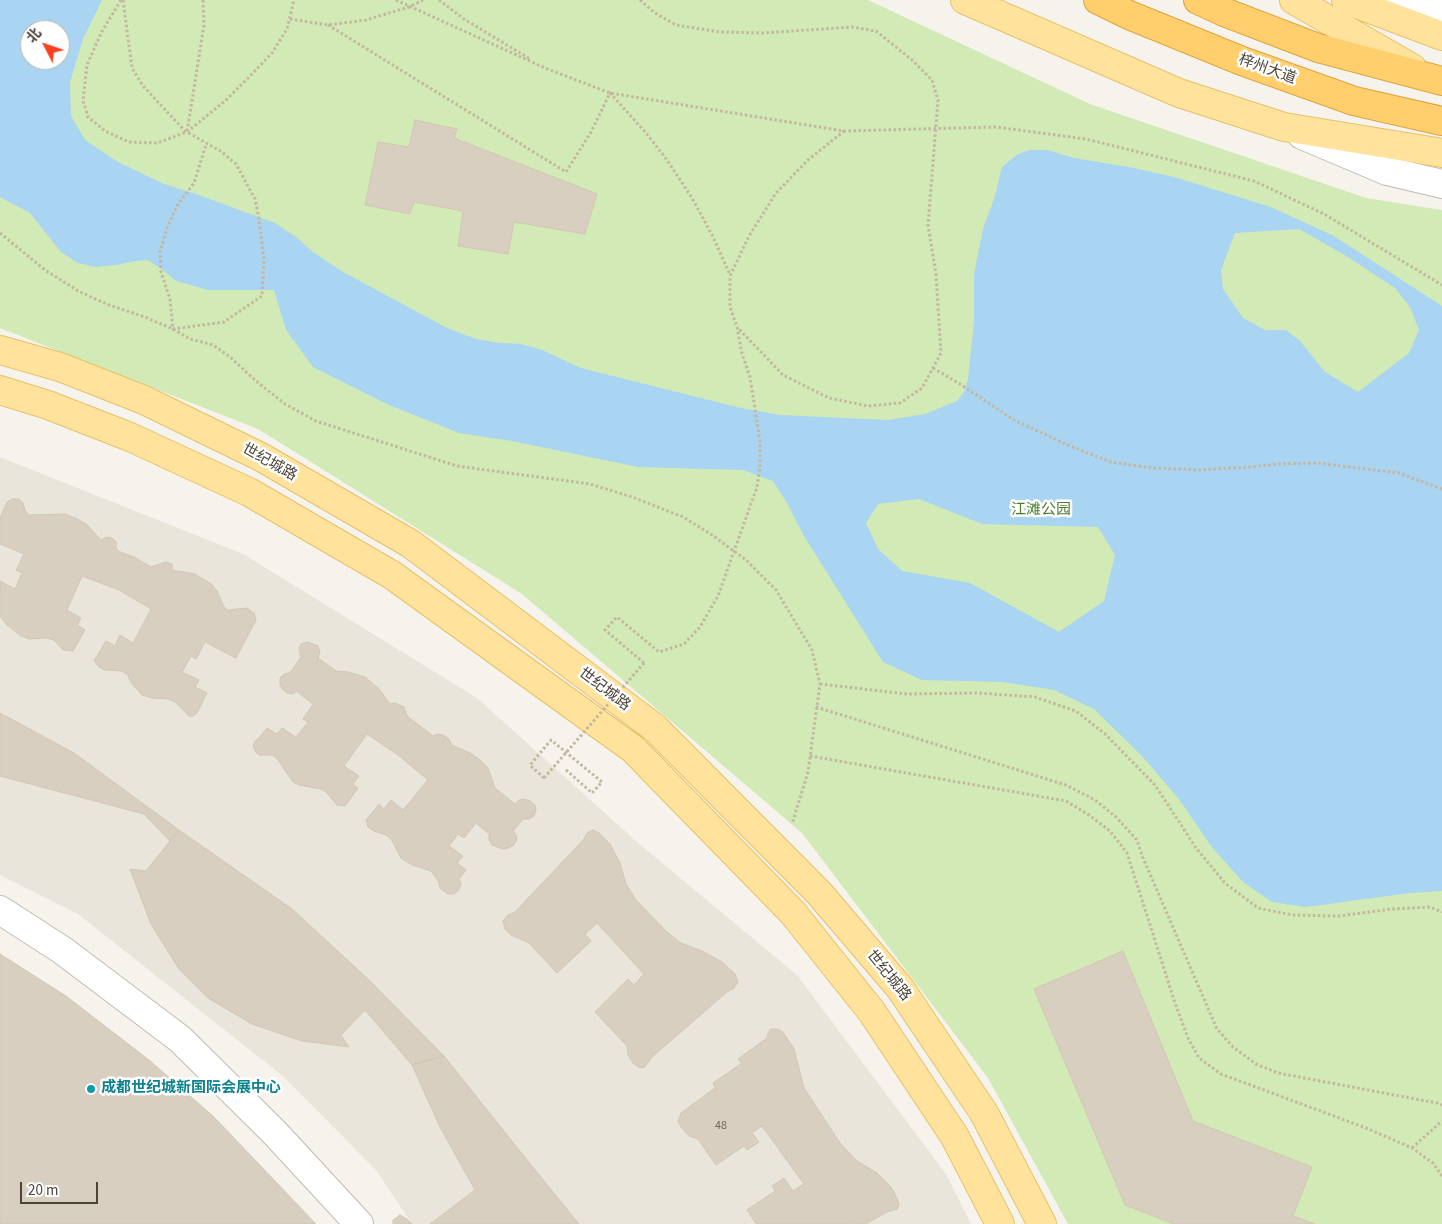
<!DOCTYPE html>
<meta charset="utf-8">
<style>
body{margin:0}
#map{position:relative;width:1442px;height:1224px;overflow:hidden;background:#f6f3ec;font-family:"Source Sans 3","Noto Sans SC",sans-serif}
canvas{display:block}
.north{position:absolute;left:20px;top:20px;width:50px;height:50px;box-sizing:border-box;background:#fff;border:1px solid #b7b4b0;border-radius:50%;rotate:311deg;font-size:14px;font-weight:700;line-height:20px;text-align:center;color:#4b4439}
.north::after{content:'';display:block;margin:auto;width:18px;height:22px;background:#fc3f1d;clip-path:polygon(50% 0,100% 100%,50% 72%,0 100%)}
.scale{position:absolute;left:20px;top:1182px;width:78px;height:22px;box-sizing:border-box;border:2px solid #4b4439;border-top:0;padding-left:6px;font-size:15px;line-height:18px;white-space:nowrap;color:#4b4439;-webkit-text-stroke:4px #fff;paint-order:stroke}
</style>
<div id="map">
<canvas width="1442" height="1224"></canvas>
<div class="north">北</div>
<div class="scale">20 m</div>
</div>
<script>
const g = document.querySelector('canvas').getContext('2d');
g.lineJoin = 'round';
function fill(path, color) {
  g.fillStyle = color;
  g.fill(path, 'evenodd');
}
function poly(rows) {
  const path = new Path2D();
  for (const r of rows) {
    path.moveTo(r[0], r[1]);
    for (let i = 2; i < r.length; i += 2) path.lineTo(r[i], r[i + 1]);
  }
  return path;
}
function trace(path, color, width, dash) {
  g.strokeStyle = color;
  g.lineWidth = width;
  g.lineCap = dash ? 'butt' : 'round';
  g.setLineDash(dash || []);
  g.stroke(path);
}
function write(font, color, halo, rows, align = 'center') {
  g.font = font + ' "Source Sans 3","Noto Sans SC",sans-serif';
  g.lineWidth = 5;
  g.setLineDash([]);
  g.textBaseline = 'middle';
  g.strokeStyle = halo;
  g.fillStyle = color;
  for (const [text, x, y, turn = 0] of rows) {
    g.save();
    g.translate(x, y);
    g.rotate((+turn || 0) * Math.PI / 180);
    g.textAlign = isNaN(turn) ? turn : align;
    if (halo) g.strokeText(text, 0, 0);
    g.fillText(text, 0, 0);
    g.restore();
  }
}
const residential = poly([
 [0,457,243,554,477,698,636,841,797,975,946,1174,971,1224,412,1224,376,1170,284,1077,78,914,0,875]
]);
const green = poly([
 [0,0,868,0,1090,104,1366,198,1442,210,1442,1224,1068,1224,988,1078,802,833,522,594,258,429,0,328],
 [30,30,60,30,60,60,30,60]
]);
const water = poly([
 [0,0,102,0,83,39,70,82,71,116,85,140,118,162,164,184,196,194,275,223,296,237,313,252,343,272,447,328,476,339,499,343,521,344,542,350,581,368,737,407,779,415,888,420,925,414,957,401,964,392,968,379,974,322,974,274,983,229,995,196,1002,167,1018,154,1030,150,1047,150,1074,158,1129,167,1174,177,1271,207,1332,235,1442,306,1442,891,1410,893,1306,907,1272,902,1243,882,1211,846,1179,799,1142,756,1094,709,1054,690,1003,682,922,680,883,662,804,536,787,503,773,481,743,470,638,467,512,441,459,433,389,405,313,367,286,330,274,290,208,290,176,281,163,270,148,260,135,261,116,265,95,267,78,263,61,252,30,213,0,197],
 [30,30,60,30,60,60,30,60],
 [1299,229,1348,257,1395,288,1410,307,1419,330,1409,353,1358,392,1325,372,1300,341,1286,330,1265,330,1243,318,1223,289,1221,270,1235,233],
 [919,499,982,524,1098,527,1115,555,1104,601,1059,632,970,583,902,571,878,549,866,523,878,504]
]);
const building = poly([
 [415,120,457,129,454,138,597,194,585,234,514,222,508,254,458,246,463,211,414,202,410,214,365,205,378,142,409,147,415,120],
 [12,499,19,499,23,503,25,510,29,515,65,514,77,519,86,524,101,540,106,537,112,538,116,542,116,547,118,551,134,557,151,567,166,562,172,564,172,570,195,574,211,584,217,591,224,607,228,610,247,608,254,613,256,620,236,658,205,642,196,659,191,656,182,672,199,680,195,687,207,693,197,713,193,716,189,716,175,702,168,699,152,698,142,695,132,684,127,674,121,671,105,670,99,667,94,661,106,641,115,646,120,635,133,643,151,609,119,590,82,576,67,610,81,618,77,625,85,630,73,651,63,650,54,640,47,638,29,639,21,636,7,625,0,616,0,581,15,589,22,573,16,570,24,554,0,544,0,518,7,502,12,499],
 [307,642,318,646,320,652,318,658,336,671,348,672,365,677,379,689,390,704,395,703,404,707,407,716,433,736,437,734,443,735,449,739,452,745,470,753,480,760,488,768,495,788,515,804,519,800,524,799,530,801,535,805,536,810,534,816,529,819,523,819,513,831,517,836,516,841,514,845,508,848,503,849,492,845,489,840,489,834,476,823,464,838,458,834,449,846,463,856,457,863,466,870,459,879,461,885,458,891,453,894,448,894,440,888,439,882,431,871,412,865,401,858,391,839,386,835,374,831,368,827,366,820,379,804,384,809,391,800,403,810,428,780,398,755,367,734,344,766,359,776,353,784,358,788,345,806,337,805,326,792,321,789,299,785,293,782,278,760,273,755,259,755,255,751,253,746,255,741,259,738,267,728,277,734,282,728,296,737,308,722,303,719,313,704,296,691,293,694,287,693,282,689,280,684,280,678,284,674,290,673,301,657,299,648,301,644,307,642],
 [0,713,74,753,179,830,170,841,144,814,0,776,0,713],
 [179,830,292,909,369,980,444,1056,412,1065,365,1010,341,1035,349,1047,302,1041,252,1024,208,998,179,969,151,924,130,869,146,871,179,830],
 [593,830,599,833,610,844,620,863,626,884,636,900,666,931,681,943,702,951,722,962,735,974,738,982,734,988,727,992,652,1057,644,1068,638,1067,633,1063,628,1055,627,1046,595,1012,628,979,634,985,644,974,597,923,585,934,591,941,557,973,529,943,511,935,505,929,503,921,508,915,515,912,584,839,587,833,593,830],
 [1123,951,1193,1121,1312,1167,1293,1216,1315,1224,1174,1224,1125,1205,1034,989,1123,951],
 [0,954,66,996,149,1060,214,1117,316,1224,0,1224,0,954],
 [771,1029,777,1029,783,1032,794,1049,804,1088,840,1143,857,1161,877,1173,892,1188,898,1201,899,1206,897,1209,887,1212,866,1224,855,1223,853,1224,756,1224,747,1210,775,1191,772,1186,784,1178,793,1191,804,1184,762,1126,752,1133,759,1142,747,1150,744,1146,716,1165,698,1139,689,1136,681,1127,678,1121,681,1113,715,1088,713,1083,742,1063,738,1059,767,1038,768,1033,771,1029],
 [444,1056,527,1160,579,1224,430,1224,475,1190,440,1127,412,1065,444,1056],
 [400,1215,407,1219,412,1224,393,1224,393,1220,400,1215]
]);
const path = poly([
 [121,0,101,33,87,65,83,101,88,117,105,131,129,142,157,143,187,132,226,100,249,77,272,53,287,29,294,0],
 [123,0,132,68,143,86,186,132],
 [203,0,204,25,187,132,222,152,236,164,255,199,258,213,264,259,262,296,224,322,173,329,170,299,161,272,160,252,167,228,177,206,194,183,206,145],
 [396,0,545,68,610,93,844,131,996,127,1086,139,1254,181,1324,214,1442,285],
 [439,0,464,19,530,59],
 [640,0,655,13,676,25,720,32,763,33,852,27,876,31,912,60,932,80,938,100,928,225,936,274,941,353,922,388,900,403,868,406,829,398,783,375,737,327],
 [290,19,328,25,366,20,409,7,423,0],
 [328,25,566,172,591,132,610,93,646,133,667,160,692,198,712,235,730,275],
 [0,233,45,270,80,292,109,305,142,316,173,329,190,339,213,345,230,357,256,381,285,404,316,421,457,466,590,484,632,497,683,517,712,535,746,560,776,590,812,650,820,684,808,772,792,824],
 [933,368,960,384,1014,420,1070,446,1111,462,1152,468,1199,470,1250,467,1277,464,1317,463,1399,473,1442,489],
 [644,663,605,630,617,617,659,652,684,644,700,627,718,596,757,487,760,467,760,441,750,377,742,354,737,327,730,307,730,276,749,236,776,193,808,160,844,131],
 [820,684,907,694,978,693,1035,697,1076,711,1105,734,1155,785,1196,848,1225,883,1258,908,1292,915,1339,916,1392,909,1430,907,1442,912],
 [816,707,1066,785,1095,800,1116,817,1137,840,1143,858,1217,1029,1233,1047,1256,1064,1278,1073,1437,1103,1442,1105],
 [810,756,1066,801,1089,815,1110,831,1127,853,1175,1003,1188,1038,1199,1058,1221,1074,1366,1128,1412,1148,1433,1163,1442,1176],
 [544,778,530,765,551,740,602,782,592,793,565,769],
 [1412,1148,1442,1121]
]);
const minor = poly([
 [1373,0,1442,8],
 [1302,135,1387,171,1442,184],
 [0,910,62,950,180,1039,274,1132,359,1224]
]);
const major = poly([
 [965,0,1179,93,1284,127,1442,153],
 [1294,0,1412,68],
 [1346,0,1442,36],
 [0,350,60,367,144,400,261,457,411,544,655,728,819,893,900,988,984,1113,1042,1224],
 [0,390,48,405,130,437,249,492,392,575,633,749,793,913,872,1012,955,1137,1000,1224]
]);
const highway = poly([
 [1098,0,1129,15,1242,61,1354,101,1442,121],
 [1198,0,1224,12,1318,48,1442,81]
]);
const pathBridge = poly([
 [544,778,644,663]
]);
const markers = [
 [91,1089,5,"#0f9aa8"]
];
const numberNames = [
 ["48",721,1126]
];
const streetNames = [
 ["梓州大道",1267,70,20],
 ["世纪城路",269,463,29],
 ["世纪城路",604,690,37],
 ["世纪城路",888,976,51]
];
const parkNames = [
 ["江滩公园",1041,511]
];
const cultureNames = [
 ["成都世纪城新国际会展中心",101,1089]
];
fill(residential, '#eae5da');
fill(green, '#d2eab5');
fill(water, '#a9d4f2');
fill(building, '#d8cfc1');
trace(building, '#d3c7b4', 1);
trace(minor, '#c2bbae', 30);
trace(major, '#e6c16a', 30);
trace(highway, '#e0a43c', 30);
trace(path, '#c4b79f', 3, [2.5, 2.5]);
trace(minor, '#fff', 28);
trace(major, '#ffe39c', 28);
trace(highway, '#ffcf6e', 28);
trace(pathBridge, '#c4b79f', 3, [2.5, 2.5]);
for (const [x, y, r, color] of markers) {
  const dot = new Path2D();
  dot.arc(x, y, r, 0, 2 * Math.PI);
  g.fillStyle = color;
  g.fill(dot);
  trace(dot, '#fff', 2);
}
write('12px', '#6e675b', null, numberNames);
write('15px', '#4b4439', '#fff', streetNames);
write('15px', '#4a7f2a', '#fff', parkNames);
write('bold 15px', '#0d838f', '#fff', cultureNames, 'left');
</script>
